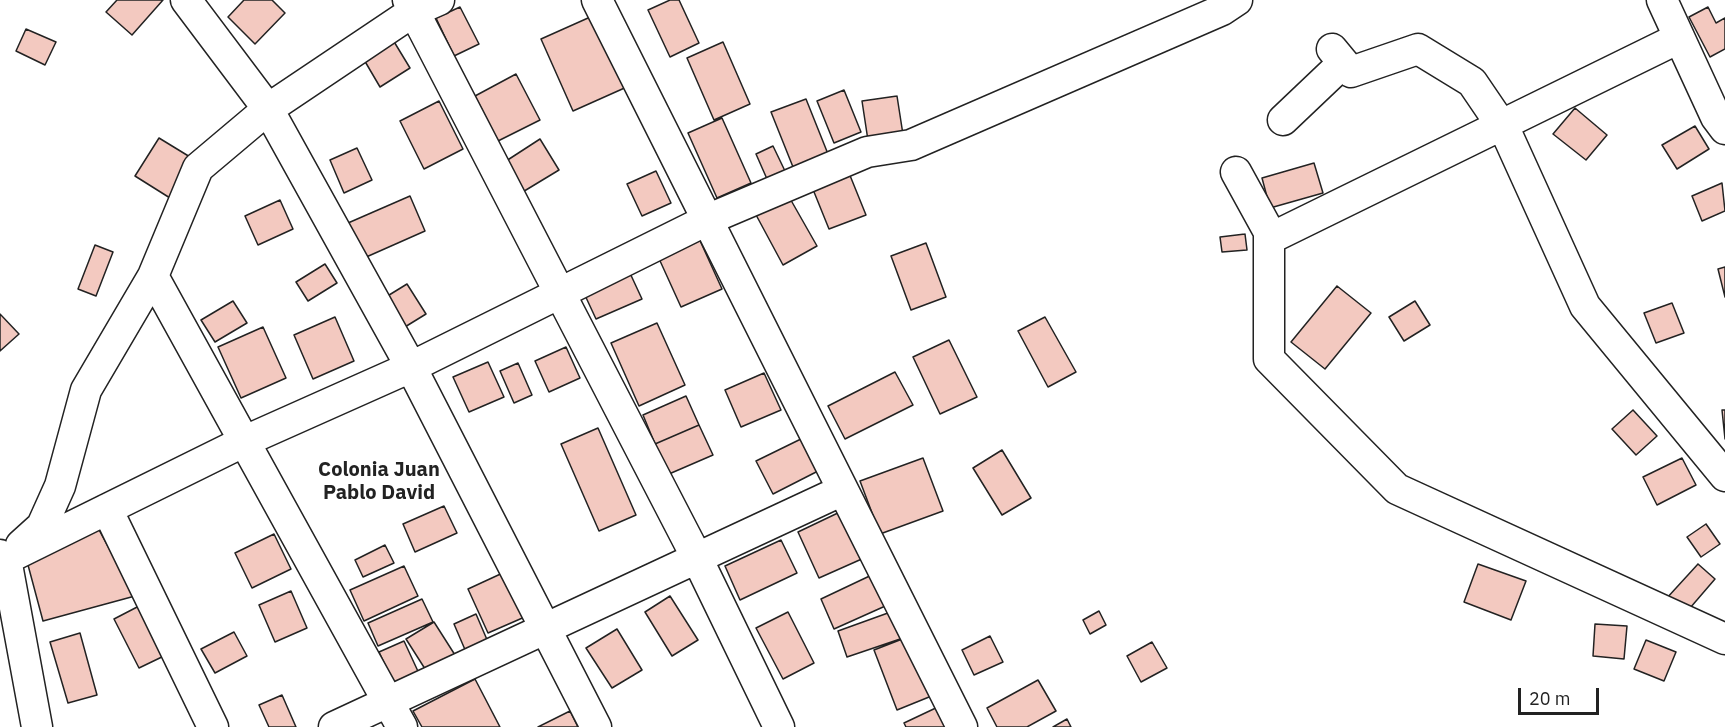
<!DOCTYPE html>
<style>
body{margin:0}
#map{position:relative;width:1725px;height:727px;overflow:hidden;background:#fff;font-family:"IBM Plex Sans",sans-serif}
canvas{display:block}
.scale{position:absolute;left:1518px;top:688px;width:81px;height:27px;box-sizing:border-box;border:3px solid #222;border-top:0;padding-left:8px;font-size:18px;line-height:21px;white-space:nowrap;color:#222;-webkit-text-stroke:4px #fff;paint-order:stroke}
</style>
<div id="map">
<canvas width="1725" height="727"></canvas>
<div class="scale">20 m</div>
</div>
<script>
const g = document.querySelector('canvas').getContext('2d');
g.lineJoin = 'round';
function fill(path, color) {
  g.fillStyle = color;
  g.fill(path, 'evenodd');
}
function poly(rows) {
  const path = new Path2D();
  for (const r of rows) {
    path.moveTo(r[0], r[1]);
    for (let i = 2; i < r.length; i += 2) path.lineTo(r[i], r[i + 1]);
  }
  return path;
}
function trace(path, color, width, dash) {
  g.strokeStyle = color;
  g.lineWidth = width;
  g.lineCap = dash ? 'butt' : 'round';
  g.setLineDash(dash || []);
  g.stroke(path);
}
function write(font, color, halo, rows, align = 'center') {
  g.font = font + ' "IBM Plex Sans",sans-serif';
  g.lineWidth = 4.5;
  g.setLineDash([]);
  g.textBaseline = 'middle';
  g.strokeStyle = halo;
  g.fillStyle = color;
  for (const [text, x, y, turn = 0] of rows) {
    g.save();
    g.translate(x, y);
    g.rotate((+turn || 0) * Math.PI / 180);
    g.textAlign = isNaN(turn) ? turn : align;
    if (halo) g.strokeText(text, 0, 0);
    g.fillText(text, 0, 0);
    g.restore();
  }
}
const building = poly([
 [117,0,163,0,132,35,106,12,117,0],
 [244,0,272,0,285,13,255,44,228,17,244,0],
 [670,0,679,0,699,43,670,57,648,10,670,0],
 [460,7,479,44,454,56,436,18,460,7],
 [1708,7,1716,23,1725,18,1725,49,1710,57,1689,17,1708,7],
 [597,14,629,86,573,111,541,39,597,14],
 [26,29,56,42,45,65,16,51,26,29],
 [393,40,410,68,380,87,363,58,393,40],
 [723,42,750,104,714,120,687,58,723,42],
 [516,74,540,120,498,141,475,96,516,74],
 [844,90,861,132,834,143,817,101,844,90],
 [897,96,904,141,869,147,862,101,897,96],
 [806,99,828,154,793,167,771,112,806,99],
 [439,101,463,149,424,169,400,121,439,101],
 [1575,108,1607,135,1586,160,1553,134,1575,108],
 [722,118,751,183,717,198,688,133,722,118],
 [1695,126,1709,149,1677,169,1662,145,1695,126],
 [159,138,195,160,170,198,135,176,159,138],
 [540,139,559,170,521,193,503,163,540,139],
 [773,146,785,171,767,179,756,154,773,146],
 [357,148,372,180,344,193,330,160,357,148],
 [1314,163,1323,193,1270,208,1262,178,1314,163],
 [656,171,671,203,642,216,627,184,656,171],
 [849,173,866,215,829,229,812,187,849,173],
 [1722,183,1725,211,1702,221,1692,196,1722,183],
 [788,195,817,246,783,265,755,213,788,195],
 [410,196,425,231,364,258,348,223,410,196],
 [280,200,293,229,258,245,245,216,280,200],
 [697,234,722,289,681,307,656,252,697,234],
 [1245,234,1247,250,1222,252,1220,237,1245,234],
 [926,243,946,297,911,310,891,256,926,243],
 [95,245,113,252,96,296,78,289,95,245],
 [325,264,337,283,308,301,296,282,325,264],
 [1725,267,1725,297,1718,269,1725,267],
 [629,271,642,299,596,319,583,291,629,271],
 [407,284,426,314,400,330,381,300,407,284],
 [1337,286,1371,313,1325,369,1291,342,1337,286],
 [233,301,247,323,215,342,201,320,233,301],
 [1415,301,1430,325,1404,341,1389,317,1415,301],
 [1672,303,1684,333,1656,343,1644,313,1672,303],
 [0,314,19,334,0,351,0,314],
 [335,317,354,361,313,379,294,335,335,317],
 [1045,317,1076,372,1048,387,1018,331,1045,317],
 [657,323,685,385,639,406,611,343,657,323],
 [263,327,286,378,241,398,218,347,263,327],
 [949,340,977,397,940,414,913,357,949,340],
 [566,347,580,378,549,392,535,361,566,347],
 [488,362,504,397,469,412,453,377,488,362],
 [518,363,532,395,514,403,500,371,518,363],
 [895,372,913,405,845,439,828,406,895,372],
 [764,373,781,410,741,427,725,390,764,373],
 [686,396,699,425,655,444,643,415,686,396],
 [1633,410,1657,436,1636,455,1612,429,1633,410],
 [1722,410,1725,410,1725,439,1722,410],
 [699,425,713,455,669,474,655,444,699,425],
 [598,428,636,515,599,531,561,444,598,428],
 [805,437,822,469,773,494,756,461,805,437],
 [1002,450,1031,498,1002,515,973,468,1002,450],
 [923,458,943,511,880,534,860,481,923,458],
 [1682,458,1696,485,1657,505,1643,477,1682,458],
 [444,506,457,533,415,552,403,524,444,506],
 [842,511,864,558,819,578,798,532,842,511],
 [1706,524,1720,544,1701,557,1687,537,1706,524],
 [98,528,135,596,43,621,28,565,98,528],
 [274,534,291,569,252,588,235,553,274,534],
 [781,540,797,573,740,600,725,566,781,540],
 [385,545,394,563,363,577,355,560,385,545],
 [1478,564,1526,581,1511,620,1464,602,1478,564],
 [1698,564,1715,579,1684,615,1666,599,1698,564],
 [404,566,418,596,364,621,350,590,404,566],
 [507,571,527,616,488,633,468,589,507,571],
 [878,572,892,603,834,629,821,599,878,572],
 [291,591,307,628,275,642,259,605,291,591],
 [670,596,698,640,672,656,645,612,670,596],
 [422,599,433,622,378,646,368,623,422,599],
 [141,605,166,655,139,668,114,619,141,605],
 [899,609,909,636,847,657,838,631,899,609],
 [1099,611,1106,625,1090,634,1083,620,1099,611],
 [788,612,814,663,783,679,756,628,788,612],
 [476,614,488,642,466,652,454,624,476,614],
 [434,622,455,655,427,672,406,639,434,622],
 [1595,624,1627,626,1624,659,1593,656,1595,624],
 [617,629,642,670,612,688,586,648,617,629],
 [234,632,247,656,215,673,201,649,234,632],
 [80,633,97,695,68,703,50,642,80,633],
 [910,636,934,695,897,710,874,650,910,636],
 [990,636,1003,662,974,675,962,650,990,636],
 [1646,640,1676,652,1664,681,1634,669,1646,640],
 [404,641,422,680,397,691,379,652,404,641],
 [1152,642,1167,668,1141,682,1127,656,1152,642],
 [475,679,500,727,422,727,413,711,475,679],
 [1038,680,1056,711,1027,727,997,727,987,708,1038,680],
 [282,695,296,727,269,727,259,705,282,695],
 [940,706,950,727,906,727,904,723,940,706],
 [570,711,578,727,538,727,570,711],
 [1067,719,1071,727,1053,727,1067,719]
]);
const minor = poly([
 [186,0,268,109,411,367,596,727],
 [408,0,697,558,779,727],
 [597,0,962,727],
 [1662,0,1716,117,1725,129],
 [1332,49,1351,72,1418,49,1472,82,1506,132,1585,306,1725,476],
 [1283,120,1343,63],
 [1236,172,1269,232,1269,359,1397,489,1725,639],
 [1269,239,1679,38],
 [153,276,402,727],
 [107,509,213,727],
 [21,545,42,526,60,486,86,390,153,276,198,168,268,109,414,11,439,0],
 [0,555,6,559,37,727],
 [6,559,245,441,411,367,709,219,867,152,911,145,1222,10,1237,0],
 [334,727,843,490]
]);
const neighbourhoodNames = [
 ["Colonia Juan",379,470],
 ["Pablo David",379,493]
];
fill(building, '#f3c9c0');
trace(building, '#222', 1.5);
trace(minor, '#222', 33);
trace(minor, '#fff', 30);
write('bold 20px', '#222', '#fff', neighbourhoodNames);
</script>
